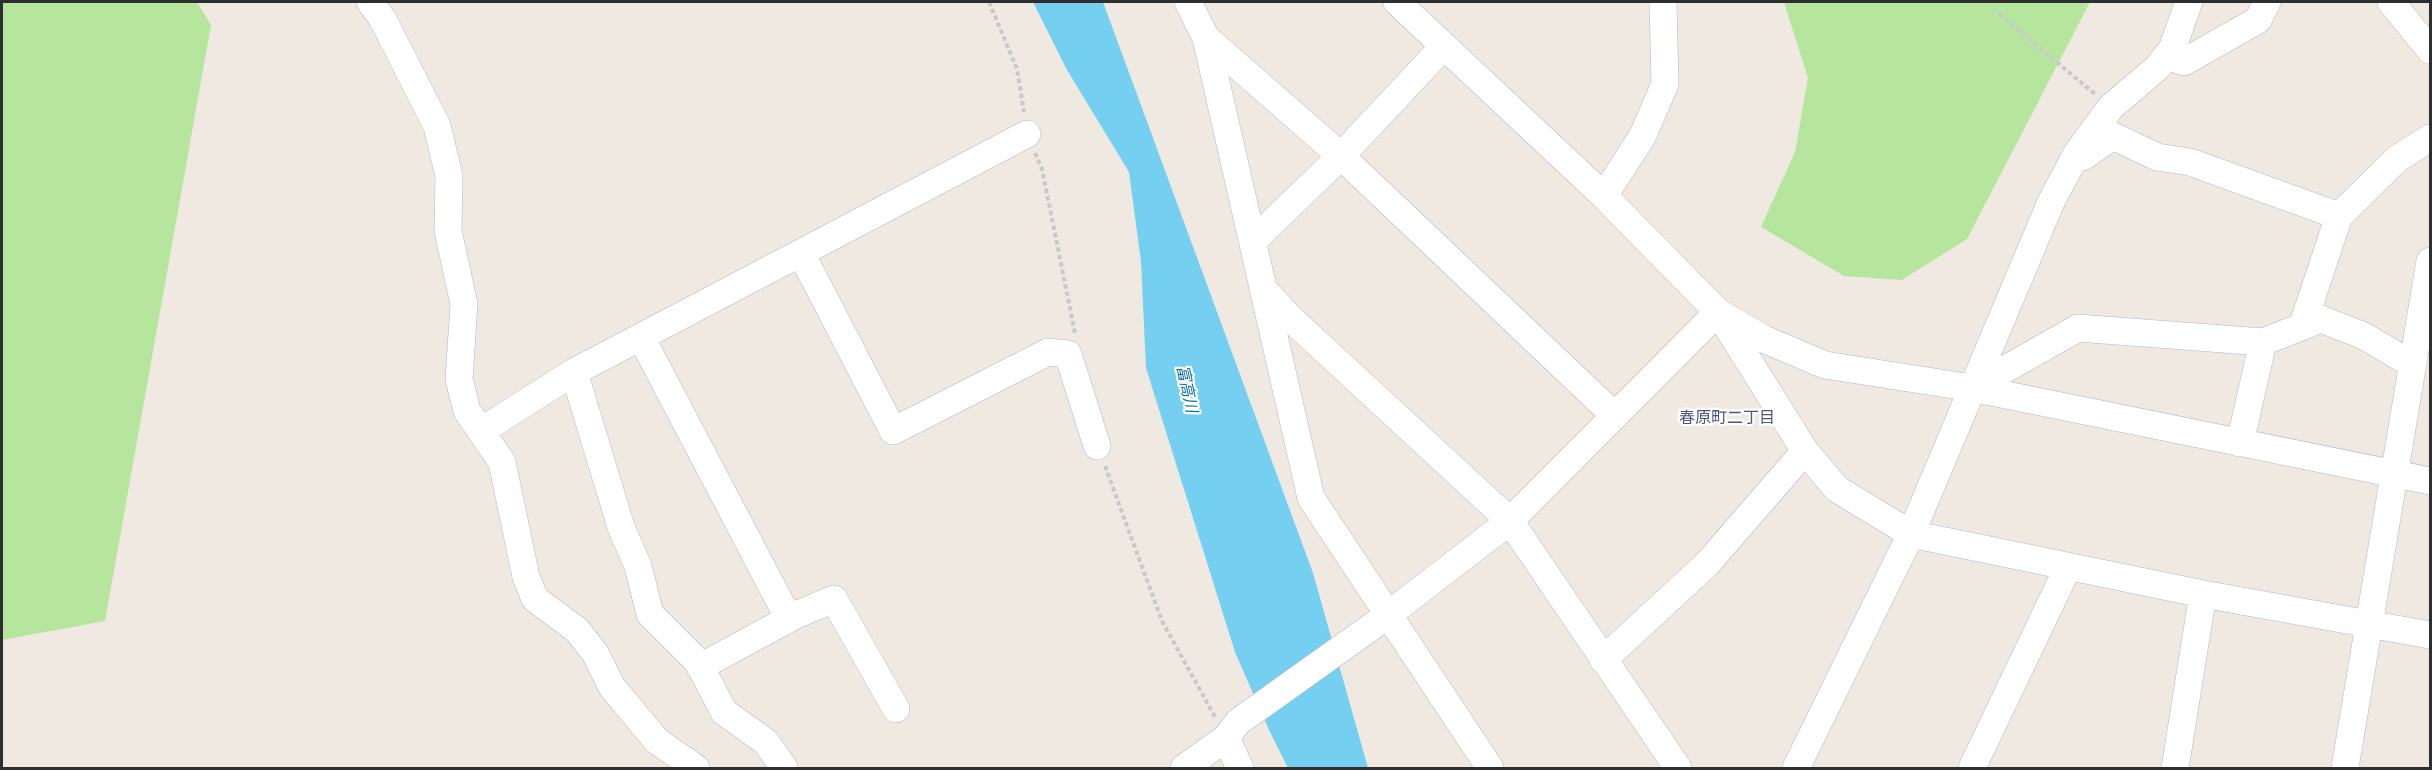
<!DOCTYPE html>
<meta charset="utf-8">
<style>
body{margin:0}
#map{position:relative;width:2432px;height:770px;overflow:hidden;background:#efe9e1;font-family:Signika,sans-serif}
canvas{display:block}
.frame{position:absolute;inset:0;border:3px solid #2e2e2e;pointer-events:none}
</style>
<div id="map">
<canvas width="2432" height="770"></canvas>
<div class="frame"></div>
</div>
<script>
const g = document.querySelector('canvas').getContext('2d');
g.lineJoin = 'round';
function fill(path, color) {
  g.fillStyle = color;
  g.fill(path, 'evenodd');
}
function poly(rows) {
  const path = new Path2D();
  for (const r of rows) {
    path.moveTo(r[0], r[1]);
    for (let i = 2; i < r.length; i += 2) path.lineTo(r[i], r[i + 1]);
  }
  return path;
}
function trace(path, color, width, dash) {
  g.strokeStyle = color;
  g.lineWidth = width;
  g.lineCap = dash ? 'butt' : 'round';
  g.setLineDash(dash || []);
  g.stroke(path);
}
function write(font, color, halo, rows, align = 'center') {
  g.font = font + ' Signika,"Noto Sans JP",sans-serif';
  g.lineWidth = 4.5;
  g.setLineDash([]);
  g.textBaseline = 'middle';
  g.strokeStyle = halo;
  g.fillStyle = color;
  for (const [text, x, y, turn = 0] of rows) {
    g.save();
    g.translate(x, y);
    g.rotate((+turn || 0) * Math.PI / 180);
    g.textAlign = isNaN(turn) ? turn : align;
    if (halo) g.strokeText(text, 0, 0);
    g.fillText(text, 0, 0);
    g.restore();
  }
}
const green = poly([
 [2,2,197,2,211,25,105,621,2,640],
 [1784,2,2090,2,1967,239,1902,280,1844,276,1761,227,1795,152,1808,78]
]);
const water = poly([
 [1033,2,1103,2,1313,573,1368,768,1288,768,1269,730,1235,652,1146,368,1141,262,1129,172,1067,70]
]);
const path = poly([
 [989,2,1017,69,1024,112],
 [1999,14,2095,94],
 [1035,153,1042,169,1075,333],
 [1105,466,1162,621,1215,717]
]);
const minor = poly([
 [370,2,382,18,437,126,449,176,448,231,464,304,459,379,467,411,502,462,526,577,535,599,577,630,595,653,612,687,657,741,696,768],
 [1188,2,1206,38,1311,498,1490,768],
 [1397,2,1604,196,1718,312,1805,451,1837,489,1911,534,2203,594,2430,635],
 [2391,2,2430,50],
 [1206,38,1341,156,1615,416],
 [2166,56,2184,62,2258,20,2267,2],
 [2083,157,2113,136,2157,157,2190,162,2339,216,2397,159,2430,138],
 [1604,196,1643,135,1665,84,1663,2],
 [1253,241,1341,156,1444,46],
 [801,253,893,431,1048,352,1068,354,1097,446],
 [1265,291,1290,318,1510,521,1678,768],
 [2302,327,2339,216],
 [641,337,789,619],
 [574,372,621,527,638,566,650,614,698,662,724,712,766,742,784,768],
 [1972,388,2078,328,2263,342,2321,319,2364,336,2413,365],
 [481,431,574,372,1027,134],
 [2240,443,2263,342],
 [1603,660,1707,564,1805,451],
 [700,667,798,614,834,599,896,709],
 [1226,738,1240,768],
 [1184,768,1226,738,1238,722,1388,615,1510,521,1718,312,1766,340,1825,365,1972,388,2430,481],
 [1796,768,1911,534,2051,202,2077,153,2111,107,2158,67,2172,49,2189,2],
 [1972,768,2068,567],
 [2175,768,2203,594],
 [2345,768,2430,261]
]);
const waterNames = [
 ["富高川",1186,389,78]
];
const neighbourhoodNames = [
 ["春原町二丁目",1727,419]
];
fill(green, '#b6e59e');
fill(water, '#75cff0');
trace(minor, '#b4b7c1', 28);
trace(path, '#c9c9c9', 4, [4.5, 3]);
trace(minor, '#fff', 27);
write('italic 16px', '#0d6fa3', '#fff', waterNames);
write('16px', '#4d5680', '#fff', neighbourhoodNames);
</script>
